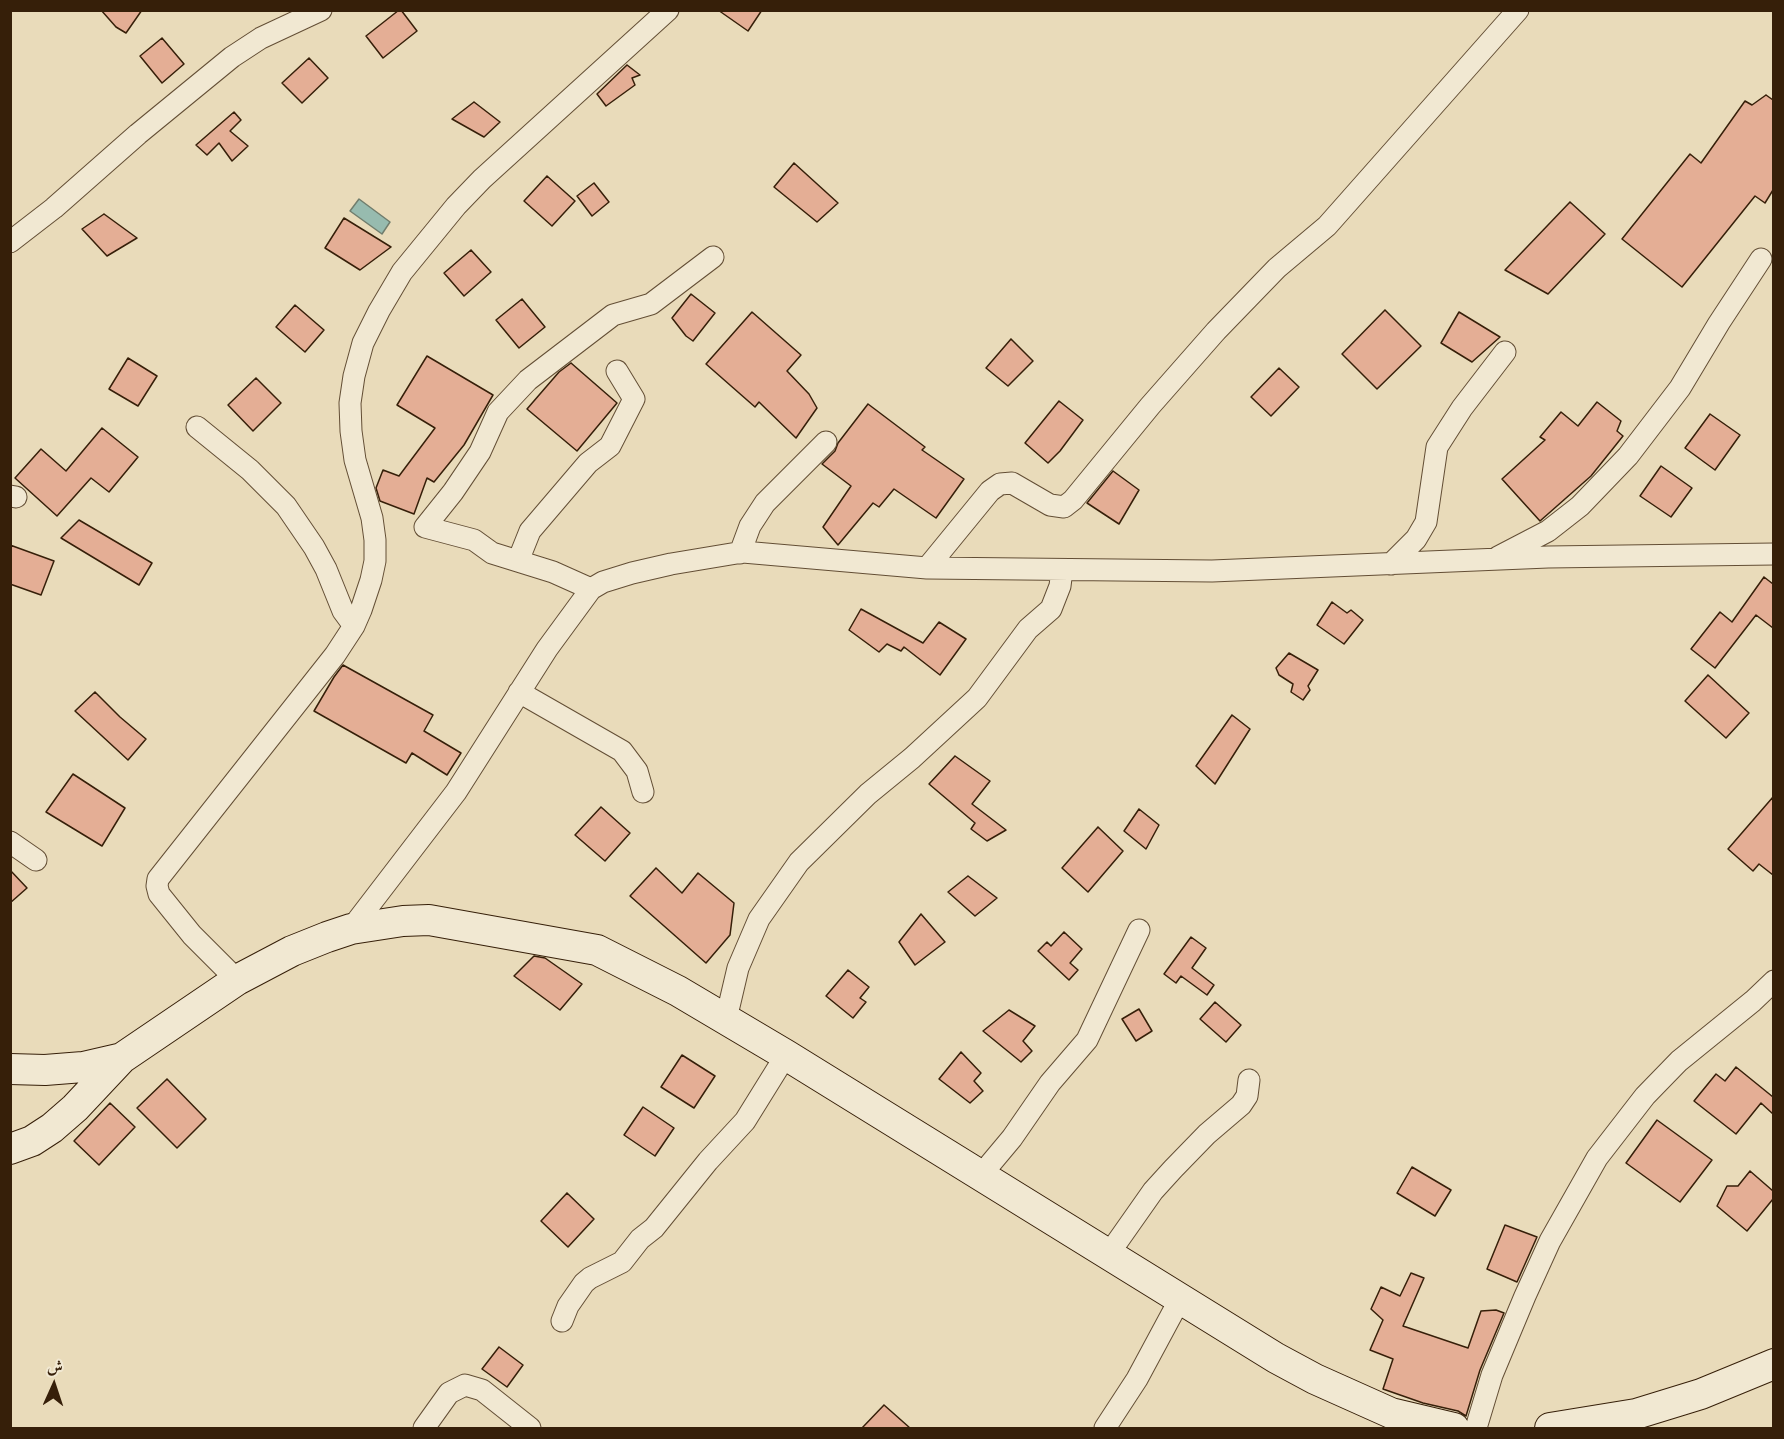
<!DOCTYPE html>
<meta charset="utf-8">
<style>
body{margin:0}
#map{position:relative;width:1784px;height:1439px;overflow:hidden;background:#e9dbba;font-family:"Libre Bodoni",Amiri,serif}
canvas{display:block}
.frame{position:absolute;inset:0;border:12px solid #361f09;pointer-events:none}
.north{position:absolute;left:24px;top:1355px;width:60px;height:60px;-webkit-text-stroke:4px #f1e8d2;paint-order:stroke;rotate:3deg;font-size:16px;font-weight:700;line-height:24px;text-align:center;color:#361f09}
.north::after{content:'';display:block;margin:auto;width:21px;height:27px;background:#361f09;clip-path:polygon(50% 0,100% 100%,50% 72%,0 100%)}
</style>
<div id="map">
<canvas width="1784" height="1439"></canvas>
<div class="frame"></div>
<div class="north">ش</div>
</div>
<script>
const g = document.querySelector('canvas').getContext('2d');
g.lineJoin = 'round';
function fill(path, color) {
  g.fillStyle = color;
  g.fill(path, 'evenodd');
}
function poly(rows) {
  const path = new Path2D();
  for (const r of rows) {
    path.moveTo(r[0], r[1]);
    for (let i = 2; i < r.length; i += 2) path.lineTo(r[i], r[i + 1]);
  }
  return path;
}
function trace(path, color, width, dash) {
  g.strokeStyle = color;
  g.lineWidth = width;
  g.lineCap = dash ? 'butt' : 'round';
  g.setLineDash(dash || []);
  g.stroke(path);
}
const water = poly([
 [359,199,390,222,382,234,350,211,359,199]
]);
const building = poly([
 [101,10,142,10,126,33,116,27,101,10],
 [399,10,401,10,417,31,383,58,366,36,399,10],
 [718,10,762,10,748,31,718,10],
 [162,38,184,64,162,83,140,56,162,38],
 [309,58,328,78,302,103,282,83,309,58],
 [627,65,640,75,632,78,635,85,606,106,597,94,627,65],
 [1766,95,1773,100,1773,190,1765,203,1755,196,1682,287,1622,239,1690,154,1701,163,1745,101,1752,105,1766,95],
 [474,102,500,122,484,137,452,119,474,102],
 [234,112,241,120,230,131,248,146,232,161,219,143,207,155,196,145,234,112],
 [794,163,838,203,817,222,774,187,794,163],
 [547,176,575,201,552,226,524,201,547,176],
 [594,183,609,202,592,216,577,196,594,183],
 [1570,202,1605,234,1548,294,1505,270,1570,202],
 [104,214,137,238,107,256,82,229,104,214],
 [344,218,391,247,360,270,325,248,344,218],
 [471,250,491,272,464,296,444,273,471,250],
 [691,294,715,313,693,341,686,336,672,318,691,294],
 [522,299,545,327,519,348,496,320,522,299],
 [295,305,324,330,305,352,276,327,295,305],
 [1385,310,1421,346,1377,389,1342,354,1385,310],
 [752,312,801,355,787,371,809,394,817,408,796,438,759,402,755,407,706,364,752,312],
 [1459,312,1500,337,1472,362,1441,343,1459,312],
 [1011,339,1033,361,1008,386,986,368,1011,339],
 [427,356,493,395,464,445,434,482,427,478,414,514,380,501,376,488,383,470,399,476,435,428,397,405,427,356],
 [128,358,157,376,138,406,109,389,128,358],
 [571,363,617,403,577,451,527,409,559,372,571,363],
 [1279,368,1299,387,1271,416,1251,397,1279,368],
 [256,378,281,403,253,431,228,405,256,378],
 [1059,401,1083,420,1060,451,1048,463,1025,443,1059,401],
 [1597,402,1621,421,1617,431,1623,436,1591,476,1540,521,1502,479,1545,440,1540,437,1561,412,1578,426,1597,402],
 [868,404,925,447,922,450,964,479,936,518,894,489,879,507,873,503,838,545,823,527,851,486,822,464,835,451,838,443,868,404],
 [1710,414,1740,435,1715,470,1685,448,1710,414],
 [102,428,138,457,109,492,91,478,57,516,15,478,41,449,66,471,102,428],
 [1661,466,1692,488,1671,517,1640,496,1661,466],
 [1113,471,1139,490,1119,524,1087,503,1113,471],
 [79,520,152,563,139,585,61,538,79,520],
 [10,545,54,561,41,595,10,584,10,545],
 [1764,577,1773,584,1773,628,1756,615,1715,668,1691,649,1720,612,1732,622,1764,577],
 [1332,602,1347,613,1351,610,1363,620,1344,644,1317,625,1332,602],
 [861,609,923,643,939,622,966,639,940,675,904,647,901,651,887,644,879,652,849,630,861,609],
 [1289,653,1318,670,1308,686,1310,690,1303,700,1291,692,1293,684,1279,675,1276,668,1289,653],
 [343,665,433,715,424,731,461,753,447,775,412,753,406,763,314,711,334,677,343,665],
 [1708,675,1749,713,1726,738,1685,701,1708,675],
 [95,692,120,717,146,739,128,760,75,711,95,692],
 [1232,715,1250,729,1215,784,1196,766,1232,715],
 [955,756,990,781,972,804,1006,830,987,841,971,829,975,823,929,784,955,756],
 [73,774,125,808,102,846,46,812,73,774],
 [1773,797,1773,875,1759,864,1753,871,1728,849,1773,797],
 [601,807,630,833,605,861,575,835,601,807],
 [1139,809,1159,825,1146,849,1124,831,1139,809],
 [1098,827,1123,851,1088,892,1062,868,1098,827],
 [656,868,682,893,698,873,734,903,730,935,706,963,630,896,656,868],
 [10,870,27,888,10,903,10,870],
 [968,876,997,898,975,916,948,892,968,876],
 [921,914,945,942,915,965,899,942,921,914],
 [1064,932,1082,949,1070,963,1078,970,1069,980,1038,951,1047,942,1051,946,1064,932],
 [1191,937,1206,948,1192,968,1214,985,1207,995,1181,976,1176,983,1164,974,1191,937],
 [534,956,545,958,582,984,560,1010,514,976,534,956],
 [848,970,869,987,860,998,866,1002,853,1018,826,996,848,970],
 [1215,1002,1241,1025,1226,1042,1200,1019,1215,1002],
 [1139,1009,1152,1031,1136,1041,1122,1019,1139,1009],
 [1009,1010,1035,1026,1023,1041,1032,1051,1021,1062,983,1031,1009,1010],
 [961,1052,981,1073,974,1081,983,1091,970,1103,939,1079,961,1052],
 [682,1055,715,1076,694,1108,661,1087,682,1055],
 [1736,1067,1773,1097,1773,1114,1761,1103,1736,1134,1694,1101,1716,1074,1725,1081,1736,1067],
 [167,1079,206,1119,177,1148,137,1108,167,1079],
 [110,1103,135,1127,99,1165,74,1141,110,1103],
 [643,1107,674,1128,655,1156,624,1135,643,1107],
 [1657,1120,1712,1160,1680,1202,1626,1163,1657,1120],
 [1412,1167,1451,1190,1435,1216,1397,1193,1412,1167],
 [1750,1171,1773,1191,1773,1199,1747,1231,1717,1206,1727,1186,1738,1186,1750,1171],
 [567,1193,594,1219,568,1247,541,1221,567,1193],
 [1505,1225,1537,1237,1517,1282,1487,1269,1505,1225],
 [1411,1273,1424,1278,1403,1326,1468,1348,1481,1311,1496,1310,1504,1313,1480,1370,1466,1416,1458,1411,1423,1403,1383,1389,1393,1359,1370,1350,1383,1320,1371,1309,1381,1287,1400,1296,1411,1273],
 [499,1347,523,1365,507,1387,482,1369,499,1347],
 [884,1405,910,1428,862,1428,884,1405]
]);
const street = poly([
 [10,242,54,208,138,134,232,57,261,38,321,10],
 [197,427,250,470,286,506,314,547,326,569,343,611,354,626],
 [10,496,16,497],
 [740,553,750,526,765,503,826,442],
 [1498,557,1548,531,1580,506,1628,456,1680,388,1719,323,1761,259],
 [518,561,530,531,588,463,610,446,634,399,617,371],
 [1391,564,1416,539,1426,522,1437,447,1462,408,1505,352],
 [927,568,990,491,1000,484,1012,483,1050,505,1064,507,1073,500,1150,406,1216,331,1277,268,1327,226,1518,10],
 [591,589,553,572,492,553,474,540,425,527,453,492,480,452,498,412,528,380,613,315,651,304,713,257],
 [519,692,622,751,637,771,643,792],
 [10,842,36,860],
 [351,929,456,792,547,649,591,589,603,582,632,573,671,564,743,552,927,568,1212,571,1548,557,1774,554],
 [237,980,192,935,159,894,157,886,158,879,335,655,354,626,361,610,371,580,375,561,375,540,372,518,355,460,351,431,350,403,354,376,363,343,379,311,402,272,456,206,482,179,668,10],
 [726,1019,738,968,759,919,799,862,868,794,912,758,977,698,1028,629,1051,609,1060,586,1062,570],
 [981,1175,1012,1138,1050,1083,1087,1040,1139,930],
 [1108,1255,1153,1191,1173,1169,1207,1134,1241,1105,1247,1096,1249,1080],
 [562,1321,568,1306,584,1283,590,1278,622,1262,640,1239,654,1228,708,1161,745,1121,786,1055],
 [424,1428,449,1393,465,1385,482,1390,530,1428],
 [1105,1428,1137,1379,1180,1299],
 [1476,1428,1492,1375,1525,1296,1550,1241,1597,1158,1645,1096,1679,1061,1753,1001,1774,981]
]);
const secondary = poly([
 [10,1069,45,1070,83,1067,122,1058],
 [10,1149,32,1141,52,1128,75,1108,122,1058,237,980,292,951,327,937,351,929,403,921,429,920,597,950,678,991,786,1055,1276,1358,1315,1379,1391,1413,1454,1428],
 [1550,1428,1636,1414,1701,1394,1774,1364]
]);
fill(water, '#97bbaf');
trace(water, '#707d6d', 1.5);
fill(building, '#e4ae95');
trace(building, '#361f09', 1.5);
trace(street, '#634e35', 23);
trace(secondary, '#361f09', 32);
trace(street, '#f1e8d2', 21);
trace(secondary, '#f1e8d2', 30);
</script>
